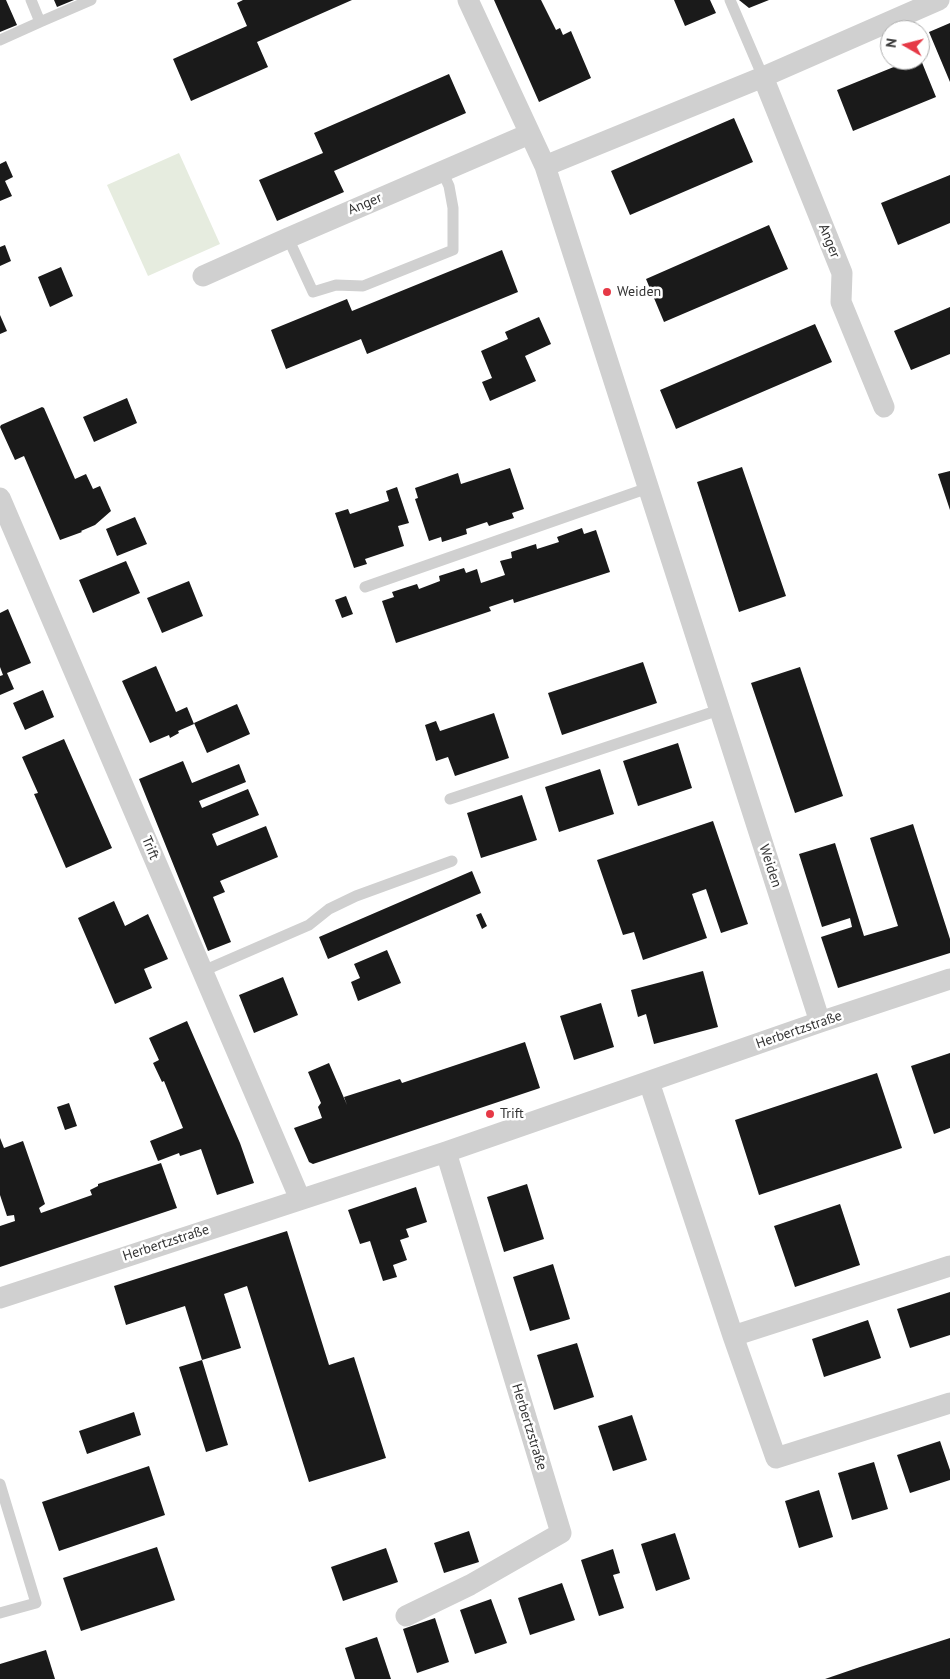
<!DOCTYPE html>
<meta charset="utf-8">
<style>
body{margin:0}
#map{position:relative;width:950px;height:1679px;overflow:hidden;background:#fff;font-family:"PT Sans",sans-serif}
canvas{display:block}
.north{position:absolute;left:880px;top:20px;width:50px;height:50px;box-sizing:border-box;background:#fff;border:1px solid #adadad;border-radius:50%;rotate:278deg;font-size:14px;font-weight:700;line-height:20px;text-align:center;color:#333}
.north::after{content:'';display:block;margin:auto;width:18px;height:22px;background:#e63946;clip-path:polygon(50% 0,100% 100%,50% 72%,0 100%)}
</style>
<div id="map">
<canvas width="950" height="1679"></canvas>
<div class="north">N</div>
</div>
<script>
const g = document.querySelector('canvas').getContext('2d');
g.lineJoin = 'round';
function fill(path, color) {
  g.fillStyle = color;
  g.fill(path, 'evenodd');
}
function poly(rows) {
  const path = new Path2D();
  for (const r of rows) {
    path.moveTo(r[0], r[1]);
    for (let i = 2; i < r.length; i += 2) path.lineTo(r[i], r[i + 1]);
  }
  return path;
}
function trace(path, color, width, dash) {
  g.strokeStyle = color;
  g.lineWidth = width;
  g.lineCap = dash ? 'butt' : 'round';
  g.setLineDash(dash || []);
  g.stroke(path);
}
function write(font, color, halo, rows, align = 'center') {
  g.font = font + ' "PT Sans",sans-serif';
  g.lineWidth = 5;
  g.setLineDash([]);
  g.textBaseline = 'middle';
  g.strokeStyle = halo;
  g.fillStyle = color;
  for (const [text, x, y, turn = 0] of rows) {
    g.save();
    g.translate(x, y);
    g.rotate((+turn || 0) * Math.PI / 180);
    g.textAlign = isNaN(turn) ? turn : align;
    if (halo) g.strokeText(text, 0, 0);
    g.fillText(text, 0, 0);
    g.restore();
  }
}
const green = poly([
 [179,153,220,244,148,276,107,185]
]);
const building = poly([
 [0,0,6,0,17,25,0,32],
 [54,0,74,0,57,7],
 [243,0,352,0,257,42,268,67,191,101,173,59,247,26,237,3],
 [494,0,541,0,556,30,560,28,563,35,571,31,591,78,539,102],
 [674,0,710,0,716,13,685,26],
 [739,0,769,0,749,8],
 [950,23,950,82,929,32],
 [911,60,921,60,936,97,853,131,837,90],
 [449,74,466,113,334,171,344,192,277,221,259,180,323,153,314,133],
 [734,118,753,162,630,215,611,171],
 [6,161,13,177,5,181,12,196,0,201,0,164],
 [950,175,950,223,898,245,881,203],
 [769,225,788,269,664,322,646,279],
 [5,245,11,261,0,266,0,247],
 [502,250,518,292,367,354,361,339,286,369,271,330,347,299,352,311],
 [61,267,73,296,50,307,38,277],
 [950,307,950,354,911,370,894,331],
 [0,315,7,331,0,334],
 [539,317,551,344,525,356,536,381,490,401,482,382,492,378,481,351,508,339,505,332],
 [815,324,832,362,676,429,660,390],
 [127,398,137,423,94,442,83,417],
 [42,407,44,408,75,479,86,474,93,489,100,486,111,511,95,525,81,531,82,532,60,540,24,456,15,460,0,427,1,425],
 [742,467,786,596,739,612,697,482],
 [510,468,524,509,512,513,514,518,501,522,489,526,487,522,466,529,467,534,442,542,441,537,429,541,415,499,418,498,415,488,458,473,461,484],
 [950,471,950,510,938,474],
 [397,487,409,523,398,526,404,546,365,559,367,564,354,568,335,513,348,509,350,514,389,501,386,491],
 [135,517,147,544,117,556,106,529],
 [582,528,584,534,596,530,610,572,514,603,513,599,489,607,491,611,396,643,382,601,394,597,392,592,417,584,419,589,440,581,439,576,464,568,466,573,477,569,481,583,505,575,500,561,512,558,511,552,536,544,537,549,559,542,557,537],
 [126,561,140,593,93,613,79,580],
 [189,581,203,616,162,633,147,598],
 [346,596,353,614,342,618,335,600],
 [8,609,31,663,7,673,14,689,0,695,0,676,3,675,0,667,0,613],
 [643,662,657,703,562,735,548,693],
 [156,666,176,712,187,707,194,724,178,731,179,733,170,738,169,735,150,743,122,681],
 [800,667,843,796,795,813,751,683],
 [43,690,54,717,25,730,13,703],
 [237,704,250,734,207,753,194,723],
 [494,713,509,758,455,776,448,757,436,761,425,725,436,721,440,731],
 [64,739,112,848,66,868,34,794,38,793,22,757],
 [678,743,692,788,638,806,623,761],
 [183,761,192,783,239,764,246,782,199,801,202,808,248,789,259,815,212,834,217,846,266,826,278,857,220,881,225,892,213,897,231,942,208,951,139,779],
 [600,769,614,814,559,832,545,787],
 [522,795,537,840,481,858,467,813],
 [713,821,748,924,721,933,706,889,692,894,707,938,643,960,634,932,623,935,597,860],
 [913,824,950,939,950,953,838,988,821,937,852,927,850,918,822,927,799,854,835,843,864,936,898,926,870,838],
 [472,871,481,893,328,959,319,937],
 [114,901,125,926,148,914,168,959,144,969,152,988,115,1004,78,918],
 [481,913,487,926,482,929,476,915],
 [387,950,401,983,358,1001,351,982,360,978,354,964],
 [703,971,718,1027,654,1044,646,1014,638,1017,631,990],
 [283,977,298,1015,254,1033,239,995],
 [601,1003,614,1047,574,1060,560,1016],
 [187,1021,240,1143,254,1183,217,1195,201,1149,180,1156,179,1153,158,1161,150,1141,183,1128,164,1081,162,1082,153,1063,159,1060,149,1038],
 [525,1042,540,1088,313,1164,309,1162,294,1128,322,1118,318,1107,321,1103,308,1072,329,1063,347,1105,344,1097,400,1079,402,1083],
 [950,1053,950,1128,934,1134,911,1066],
 [877,1073,902,1148,759,1195,735,1120],
 [69,1103,77,1126,65,1130,57,1107],
 [0,1138,4,1148,23,1141,45,1204,39,1208,41,1213,92,1195,90,1190,98,1186,98,1184,161,1163,177,1208,0,1267,0,1226,15,1221,14,1215,7,1216,0,1195],
 [527,1184,544,1239,504,1252,487,1197],
 [416,1187,427,1222,406,1229,409,1237,400,1240,407,1260,393,1265,397,1277,383,1281,370,1241,360,1244,348,1210],
 [840,1204,860,1265,795,1287,774,1226],
 [287,1231,329,1365,354,1357,386,1458,309,1482,247,1286,224,1294,241,1348,202,1360,185,1306,126,1325,114,1286],
 [553,1264,570,1319,530,1331,513,1277],
 [950,1292,950,1335,910,1348,897,1309],
 [868,1320,881,1358,824,1377,812,1339],
 [577,1343,594,1397,554,1410,537,1355],
 [202,1360,228,1445,206,1452,179,1367],
 [134,1412,141,1435,87,1454,79,1431],
 [632,1415,647,1460,613,1471,598,1426],
 [940,1441,950,1470,950,1480,910,1493,897,1455],
 [874,1462,888,1509,852,1520,838,1473],
 [149,1466,165,1515,59,1551,42,1502],
 [819,1490,833,1537,799,1548,785,1501],
 [469,1531,479,1562,444,1573,434,1543],
 [675,1533,690,1579,656,1591,641,1544],
 [157,1547,175,1600,81,1631,63,1578],
 [386,1548,398,1582,343,1601,331,1567],
 [613,1549,620,1573,613,1575,624,1608,599,1616,581,1560],
 [562,1583,575,1620,530,1635,518,1598],
 [491,1599,507,1643,475,1654,460,1610],
 [435,1618,449,1662,417,1673,403,1629],
 [377,1637,391,1679,355,1679,345,1648],
 [950,1638,950,1679,825,1679,860,1667],
 [46,1650,55,1679,0,1679,0,1664]
]);
const lane = poly([
 [730,0,763,77],
 [40,22,91,0],
 [0,40,40,22,31,0],
 [288,238,313,292,336,285,363,286,453,250,453,208,449,186,442,171],
 [365,587,648,488],
 [450,799,719,710],
 [203,971,309,925,329,909,356,896,452,861],
 [0,1484,36,1603,0,1613]
]);
const street = poly([
 [468,0,545,166,820,1022],
 [763,77,842,273,841,302,884,407],
 [545,166,763,77,939,0],
 [203,276,288,238,529,134],
 [0,498,300,1199],
 [649,1082,733,1336,776,1458,950,1403],
 [0,1298,446,1152,820,1022,950,979],
 [733,1336,950,1266],
 [406,1616,470,1585,561,1533,446,1152]
]);
const markers = [
 [607,292,5,"#e63946"],
 [490,1114,5,"#e63946"]
];
const streetNames = [
 ["Anger",365,204,-23],
 ["Anger",829,241,68],
 ["Trift",150,848,67],
 ["Weiden",770,866,72],
 ["Herbertzstraße",799,1030,-19],
 ["Herbertzstraße",166,1243,-18],
 ["Herbertzstraße",529,1427,73]
];
const poiNames = [
 ["Weiden",617,292],
 ["Trift",500,1114]
];
fill(green, '#e6ecdf');
fill(building, '#1a1a1a');
trace(lane, '#d0d0d0', 11);
trace(street, '#d0d0d0', 21);
for (const [x, y, r, color] of markers) {
  const dot = new Path2D();
  dot.arc(x, y, r, 0, 2 * Math.PI);
  g.fillStyle = color;
  g.fill(dot);
  trace(dot, '#fff', 2);
}
write('14px', '#333', '#fff', streetNames);
write('14px', '#333', '#fff', poiNames, 'left');
</script>
